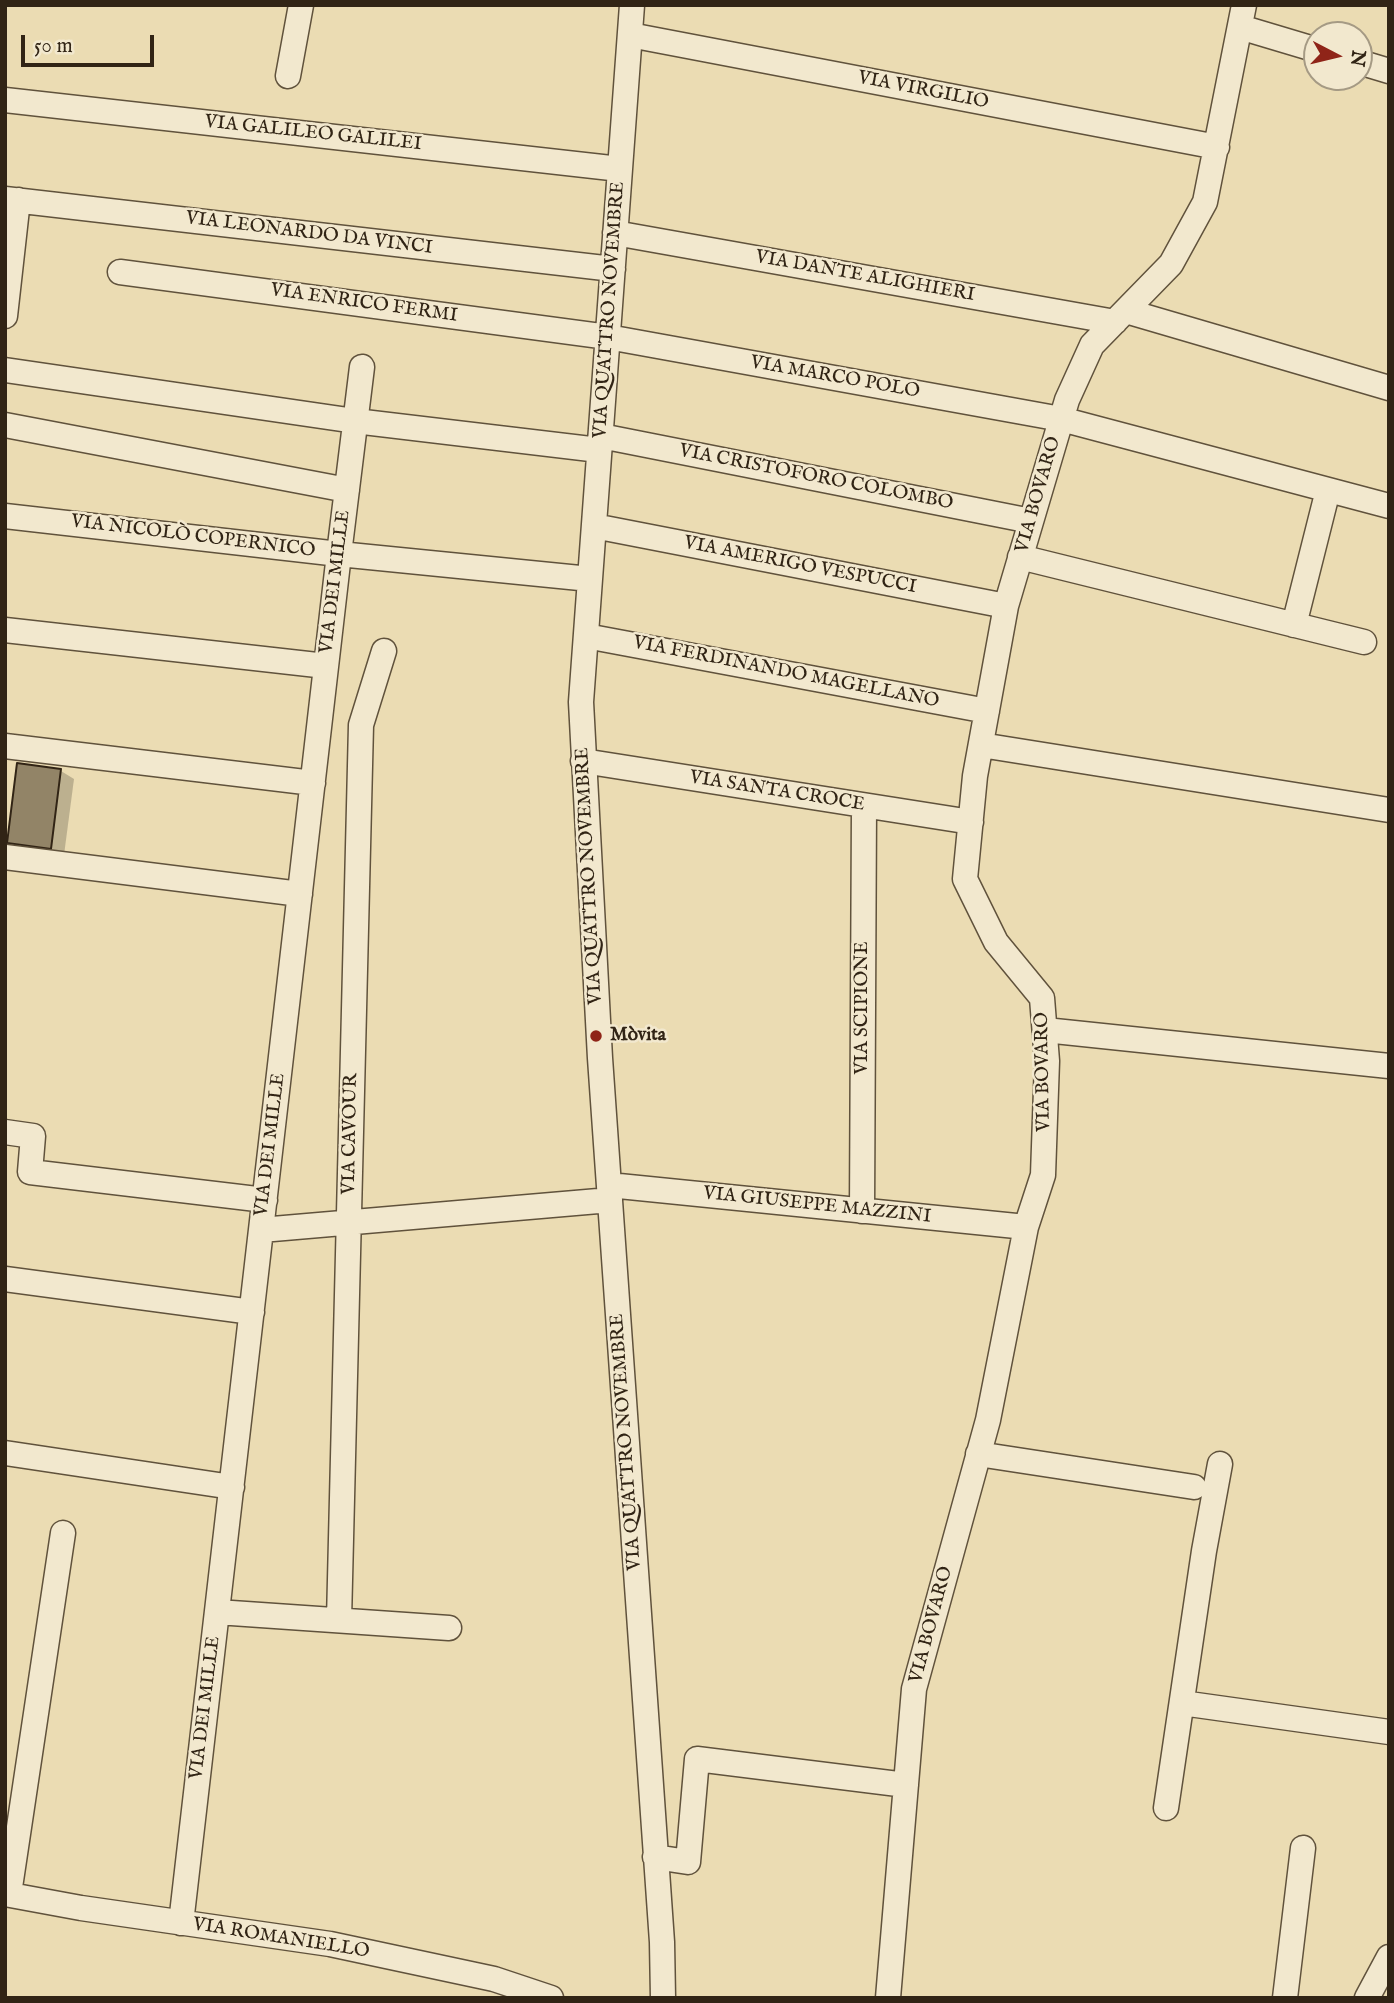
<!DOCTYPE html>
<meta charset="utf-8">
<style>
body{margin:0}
#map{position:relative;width:1394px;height:2003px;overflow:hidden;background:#ebdcb3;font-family:"IM FELL English",serif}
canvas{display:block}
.frame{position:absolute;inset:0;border:7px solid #312415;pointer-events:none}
.north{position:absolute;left:1303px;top:21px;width:70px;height:70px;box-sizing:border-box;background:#f2e8ce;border:2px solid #a59a84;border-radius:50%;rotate:97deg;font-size:19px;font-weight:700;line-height:28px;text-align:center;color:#312415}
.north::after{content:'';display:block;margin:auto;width:24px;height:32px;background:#8f2418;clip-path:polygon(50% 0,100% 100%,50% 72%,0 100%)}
.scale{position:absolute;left:21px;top:35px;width:133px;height:32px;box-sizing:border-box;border:4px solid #312415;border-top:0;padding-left:9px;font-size:21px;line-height:24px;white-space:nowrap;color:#312415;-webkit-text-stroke:5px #f2e8ce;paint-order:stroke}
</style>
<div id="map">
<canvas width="1394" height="2003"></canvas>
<div class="frame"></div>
<div class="north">N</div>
<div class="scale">50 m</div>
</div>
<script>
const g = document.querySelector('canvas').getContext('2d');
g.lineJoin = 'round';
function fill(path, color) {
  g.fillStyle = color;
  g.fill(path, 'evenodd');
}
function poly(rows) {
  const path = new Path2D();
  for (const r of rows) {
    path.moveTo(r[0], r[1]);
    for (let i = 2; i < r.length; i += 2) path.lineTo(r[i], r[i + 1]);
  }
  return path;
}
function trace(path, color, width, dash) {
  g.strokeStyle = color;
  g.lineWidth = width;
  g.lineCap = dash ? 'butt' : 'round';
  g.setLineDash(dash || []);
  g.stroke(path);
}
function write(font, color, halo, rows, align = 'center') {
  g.font = font + ' "IM FELL English",serif';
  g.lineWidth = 5;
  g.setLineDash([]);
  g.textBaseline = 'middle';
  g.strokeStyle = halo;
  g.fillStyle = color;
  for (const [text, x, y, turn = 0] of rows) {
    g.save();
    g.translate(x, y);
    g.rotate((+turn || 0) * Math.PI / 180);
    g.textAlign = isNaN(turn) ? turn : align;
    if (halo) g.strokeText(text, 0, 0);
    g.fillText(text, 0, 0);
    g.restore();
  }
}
const shadow = poly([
 [61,771,74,779,64,855,22,850,8,842]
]);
const building = poly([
 [17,763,61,769,51,849,7,843,17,763]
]);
const minor = poly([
 [632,5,581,702,600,1058,662,1942,663,1998],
 [1240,27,1317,50],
 [630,35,1217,147],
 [1359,62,1389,71],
 [288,76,301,5],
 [5,100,620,169],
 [5,199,613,269],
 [615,233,1115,322],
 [120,272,608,337,1061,419,1389,506],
 [1126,311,1389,388],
 [5,316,18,200],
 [5,370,355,421,599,450],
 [5,425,347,490],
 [601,436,1031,521],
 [5,516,339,554,590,579],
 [594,526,1006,606],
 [1020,557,1364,642],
 [1294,625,1328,490],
 [5,630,326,666],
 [586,636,987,711],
 [981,745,1389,810],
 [5,746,313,783],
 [583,761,971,822],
 [5,857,300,894],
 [1045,1030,1389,1066],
 [5,1132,33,1136,30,1172,265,1200],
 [609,1185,1026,1227],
 [862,1211,864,806],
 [261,1230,610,1200],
 [5,1279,252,1312],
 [5,1453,232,1487],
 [978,1454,1194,1487],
 [217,1612,449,1628],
 [339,1620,361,725,384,651],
 [1182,1703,1389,1732],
 [1166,1808,1204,1551,1220,1464],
 [655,1857,688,1862,697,1759,906,1785],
 [5,1894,81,1908,330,1944,494,1979,551,1998],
 [9,1894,63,1533],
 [181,1923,339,554,362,367],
 [888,1998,914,1689,988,1420,1026,1227,1043,1175,1047,1061,1042,998,996,942,965,879,975,776,1006,606,1067,400,1092,345,1171,264,1205,202,1244,5],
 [1285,1998,1303,1848],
 [1367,1998,1389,1957]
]);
const markers = [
 [596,1036,7,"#8f2418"]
];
const streetNames = [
 ["VIA VIRGILIO",923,91,11],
 ["VIA GALILEO GALILEI",313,134,6],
 ["VIA LEONARDO DA VINCI",309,234,7],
 ["VIA DANTE ALIGHIERI",865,277,10],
 ["VIA ENRICO FERMI",364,304,8],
 ["VIA QUATTRO NOVEMBRE",610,310,-86],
 ["VIA MARCO POLO",835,378,10],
 ["VIA CRISTOFORO COLOMBO",816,478,11],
 ["VIA BOVARO",1039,495,-74],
 ["VIA NICOLÒ COPERNICO",193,537,7],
 ["VIA AMERIGO VESPUCCI",800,566,11],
 ["VIA DEI MILLE",336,582,-83],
 ["VIA FERDINANDO MAGELLANO",786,673,11],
 ["VIA SANTA CROCE",777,792,9],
 ["VIA QUATTRO NOVEMBRE",590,876,-93],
 ["VIA SCIPIONE",863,1008,-90],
 ["VIA BOVARO",1044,1072,-91],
 ["VIA CAVOUR",351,1134,-89],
 ["VIA DEI MILLE",271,1145,-83],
 ["VIA GIUSEPPE MAZZINI",817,1206,6],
 ["VIA QUATTRO NOVEMBRE",627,1442,-94],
 ["VIA BOVARO",932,1625,-75],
 ["VIA DEI MILLE",206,1708,-83],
 ["VIA ROMANIELLO",281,1939,9]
];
const poiNames = [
 ["Mòvita",610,1036]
];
fill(shadow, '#0003');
fill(building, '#928467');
trace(building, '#312415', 2);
trace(minor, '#60523c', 27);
trace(minor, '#f2e8ce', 24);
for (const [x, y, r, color] of markers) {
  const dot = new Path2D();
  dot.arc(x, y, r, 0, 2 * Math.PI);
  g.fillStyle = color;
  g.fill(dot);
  trace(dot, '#f2e8ce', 2.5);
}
write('19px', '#312415', '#f2e8ce', streetNames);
write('bold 19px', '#312415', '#f2e8ce', poiNames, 'left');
</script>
